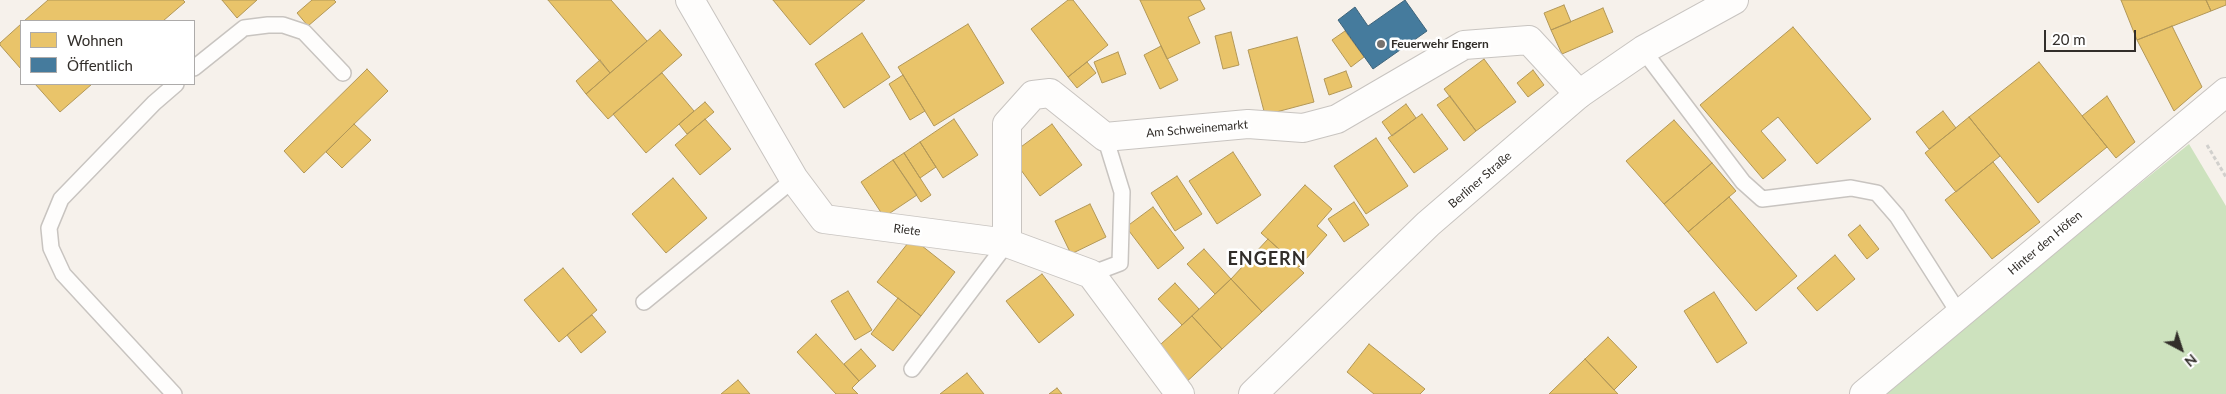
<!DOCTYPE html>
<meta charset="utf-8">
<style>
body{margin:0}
#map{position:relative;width:2226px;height:394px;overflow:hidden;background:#f6f1eb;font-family:Lato,sans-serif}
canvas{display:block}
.legend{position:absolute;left:20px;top:20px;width:175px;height:65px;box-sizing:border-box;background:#fff;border:1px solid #adabaa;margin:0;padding:6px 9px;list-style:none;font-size:15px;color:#322e2a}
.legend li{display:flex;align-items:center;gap:10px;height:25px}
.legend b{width:25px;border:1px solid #adabaa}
.north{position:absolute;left:2156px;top:324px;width:50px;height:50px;-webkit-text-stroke:4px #fff;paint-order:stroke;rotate:140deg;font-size:14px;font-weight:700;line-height:20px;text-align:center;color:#322e2a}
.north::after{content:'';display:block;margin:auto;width:18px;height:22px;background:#322e2a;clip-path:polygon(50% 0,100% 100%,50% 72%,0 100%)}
.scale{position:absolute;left:2044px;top:30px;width:92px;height:22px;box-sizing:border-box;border:2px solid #322e2a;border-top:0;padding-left:6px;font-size:15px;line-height:18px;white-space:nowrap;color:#322e2a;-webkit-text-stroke:4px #fff;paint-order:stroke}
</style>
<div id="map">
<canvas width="2226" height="394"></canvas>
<ul class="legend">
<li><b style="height:14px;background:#e9c46a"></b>Wohnen</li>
<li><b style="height:14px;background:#457b9d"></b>Öffentlich</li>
</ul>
<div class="north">N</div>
<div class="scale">20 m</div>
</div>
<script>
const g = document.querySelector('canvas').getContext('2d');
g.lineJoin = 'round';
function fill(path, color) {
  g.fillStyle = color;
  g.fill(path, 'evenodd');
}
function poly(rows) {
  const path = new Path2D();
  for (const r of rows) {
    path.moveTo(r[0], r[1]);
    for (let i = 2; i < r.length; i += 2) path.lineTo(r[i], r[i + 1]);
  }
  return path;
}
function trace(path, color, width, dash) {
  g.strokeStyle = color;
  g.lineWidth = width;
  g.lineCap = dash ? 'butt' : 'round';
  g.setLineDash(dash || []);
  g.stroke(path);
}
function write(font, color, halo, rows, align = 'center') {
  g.font = font + ' Lato,sans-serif';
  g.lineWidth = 5;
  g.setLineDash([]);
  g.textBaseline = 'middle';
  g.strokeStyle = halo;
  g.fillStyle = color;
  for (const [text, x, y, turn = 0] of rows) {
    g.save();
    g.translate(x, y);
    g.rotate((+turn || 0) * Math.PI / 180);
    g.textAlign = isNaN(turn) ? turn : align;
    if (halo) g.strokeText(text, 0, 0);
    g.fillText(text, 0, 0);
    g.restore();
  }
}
const green = poly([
 [2189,144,2226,206,2226,394,1879,394]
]);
const homes = poly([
 [48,0,183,0,185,2,163,21,24,21,48,0],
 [222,0,257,0,237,18,222,0],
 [312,0,334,0,336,2,308,26,297,13,312,0],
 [548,0,611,0,647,41,610,73,548,0],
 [773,0,865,0,810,45,773,0],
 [1068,0,1073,0,1108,45,1068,77,1031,29,1068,0],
 [1140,0,1200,0,1205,9,1188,17,1200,43,1167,59,1140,0],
 [2121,0,2206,0,2211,11,2137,40,2121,0],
 [2206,0,2226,0,2226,5,2211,11,2206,0],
 [1564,5,1571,22,1551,30,1544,13,1564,5],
 [1603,8,1613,32,1562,54,1551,30,1603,8],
 [21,24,21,69,0,45,0,43,21,24],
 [968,24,1004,83,934,126,898,67,968,24],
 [2172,26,2202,87,2174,111,2137,40,2172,26],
 [1793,27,1871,119,1817,164,1778,117,1761,131,1786,160,1763,179,1700,105,1793,27],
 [660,30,682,55,608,119,586,94,660,30],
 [1345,31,1364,57,1351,67,1332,40,1345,31],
 [1231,32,1239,65,1223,69,1215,36,1231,32],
 [862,33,890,77,844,108,815,64,862,33],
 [1297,37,1314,102,1265,115,1248,50,1297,37],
 [1161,46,1178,80,1160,89,1144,55,1161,46],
 [1118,52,1126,74,1102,83,1094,62,1118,52],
 [1484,59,1516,102,1476,131,1444,89,1484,59],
 [600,60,610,73,586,94,576,81,600,60],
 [1087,62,1096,73,1077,88,1068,77,1087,62],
 [2039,62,2107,147,2038,203,1969,117,2039,62],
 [367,69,388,91,304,173,284,151,367,69],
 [1533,70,1544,85,1528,97,1517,83,1533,70],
 [1346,71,1352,87,1329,95,1324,79,1346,71],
 [662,73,694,111,646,153,613,114,662,73],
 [903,75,925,111,910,120,889,84,903,75],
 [35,84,92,84,60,112,35,84],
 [1450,96,1476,131,1464,141,1437,105,1450,96],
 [2107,96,2135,142,2116,158,2082,116,2107,96],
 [705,102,714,112,687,134,679,124,705,102],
 [1406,104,1416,118,1392,136,1382,122,1406,104],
 [1943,111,1956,128,1929,149,1916,132,1943,111],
 [1422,114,1448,149,1414,173,1388,138,1422,114],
 [1969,117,2000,156,1956,192,1925,153,1969,117],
 [705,119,731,149,700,175,675,145,705,119],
 [954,119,978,155,943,178,920,142,954,119],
 [1674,120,1712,163,1664,204,1626,161,1674,120],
 [354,124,371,140,342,168,326,152,354,124],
 [1052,124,1082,165,1040,196,1010,155,1052,124],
 [1376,138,1408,186,1366,214,1334,166,1376,138],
 [920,142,936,167,920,178,904,153,920,142],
 [1233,152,1261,195,1217,224,1189,181,1233,152],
 [904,153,931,195,921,202,893,160,904,153],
 [893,160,917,195,884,217,861,182,893,160],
 [1993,162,2040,222,1992,259,1945,200,1993,162],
 [1712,163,1736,191,1688,232,1664,204,1712,163],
 [1177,176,1202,214,1175,231,1151,193,1177,176],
 [673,178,707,218,666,253,632,214,673,178],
 [1305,185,1332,209,1317,226,1327,235,1299,267,1261,233,1305,185],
 [1729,197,1797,276,1756,311,1688,232,1729,197],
 [1354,202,1369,225,1344,242,1328,219,1354,202],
 [1090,204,1106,237,1071,254,1055,221,1090,204],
 [1153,207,1184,248,1158,269,1126,227,1153,207],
 [1860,225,1879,249,1867,259,1848,235,1860,225],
 [912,238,955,272,921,316,877,282,912,238],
 [1268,239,1304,273,1262,312,1231,279,1268,239],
 [1204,249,1231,279,1215,294,1187,264,1204,249],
 [1835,255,1855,279,1817,311,1797,288,1835,255],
 [563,268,597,310,559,342,524,300,563,268],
 [1042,274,1074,315,1039,343,1006,301,1042,274],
 [1231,279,1262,312,1222,349,1192,316,1231,279],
 [1175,283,1199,309,1182,325,1158,299,1175,283],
 [848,291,872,330,855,340,831,301,848,291],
 [1714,292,1747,343,1717,363,1684,311,1714,292],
 [898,298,921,316,893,351,871,334,898,298],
 [592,315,606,332,581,353,567,335,592,315],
 [1192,316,1222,349,1182,386,1151,353,1192,316],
 [816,334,859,381,852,388,858,394,836,394,797,352,816,334],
 [1608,337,1637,367,1614,390,1585,359,1608,337],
 [1369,344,1425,389,1420,394,1374,394,1347,372,1369,344],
 [861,349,876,366,859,381,844,364,861,349],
 [1585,359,1618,394,1549,394,1585,359],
 [967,373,984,394,940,394,967,373],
 [738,380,750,394,721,394,738,380],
 [1057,388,1062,394,1049,394,1057,388]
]);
const public = poly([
 [1405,0,1427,31,1373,69,1338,20,1355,7,1368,26,1405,0]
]);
const path = poly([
 [2207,145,2226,177]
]);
const lane = poly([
 [1643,50,1743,182,1762,199,1851,188,1877,193,1897,216,1960,315],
 [194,68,244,28,268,25,283,25,304,32,343,73],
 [1091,274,1120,263,1122,192,1105,137],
 [644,302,794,179],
 [912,369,1007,243],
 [174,394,63,274,51,248,49,228,61,199,154,103,176,84]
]);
const street = poly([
 [690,0,794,179,824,219,1007,243,1091,274,1180,394],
 [1007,243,1007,124,1033,95,1050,93,1105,137,1248,124,1303,128,1337,119,1464,45,1529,40,1579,94],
 [1864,394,2226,92]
]);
const secondary = poly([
 [1253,394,1428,224,1579,94,1643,50,1734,0]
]);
const markers = [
 [1381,44,5,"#77726e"]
];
const poiNames = [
 ["Feuerwehr Engern",1391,44]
];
const streetNames = [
 ["Am Schweinemarkt",1197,129,-5],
 ["Berliner Straße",1480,180,-41],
 ["Riete",907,230,7],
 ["Hinter den Höfen",2045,243,-40]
];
const districtNames = [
 ["ENGERN",1267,259]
];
fill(green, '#cde2be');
fill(homes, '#e9c46a');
trace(homes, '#b29757', 1);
fill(public, '#457b9d');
trace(public, '#3f647a', 1);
trace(lane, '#c8c4c0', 18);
trace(street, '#c8c4c0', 30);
trace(secondary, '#c8c4c0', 30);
trace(path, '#d1d0cd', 3, [4, 2.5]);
trace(lane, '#fefdfc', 15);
trace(street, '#fefdfc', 28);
trace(secondary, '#fefdfc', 28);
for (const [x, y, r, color] of markers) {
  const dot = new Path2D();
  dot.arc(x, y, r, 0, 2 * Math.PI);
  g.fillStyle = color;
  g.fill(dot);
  trace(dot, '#fff', 2);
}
write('bold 12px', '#322e2a', '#fff', poiNames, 'left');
write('12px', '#322e2a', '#fff', streetNames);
g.letterSpacing = '1px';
write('bold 18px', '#322e2a', '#fff', districtNames);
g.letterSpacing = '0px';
</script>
